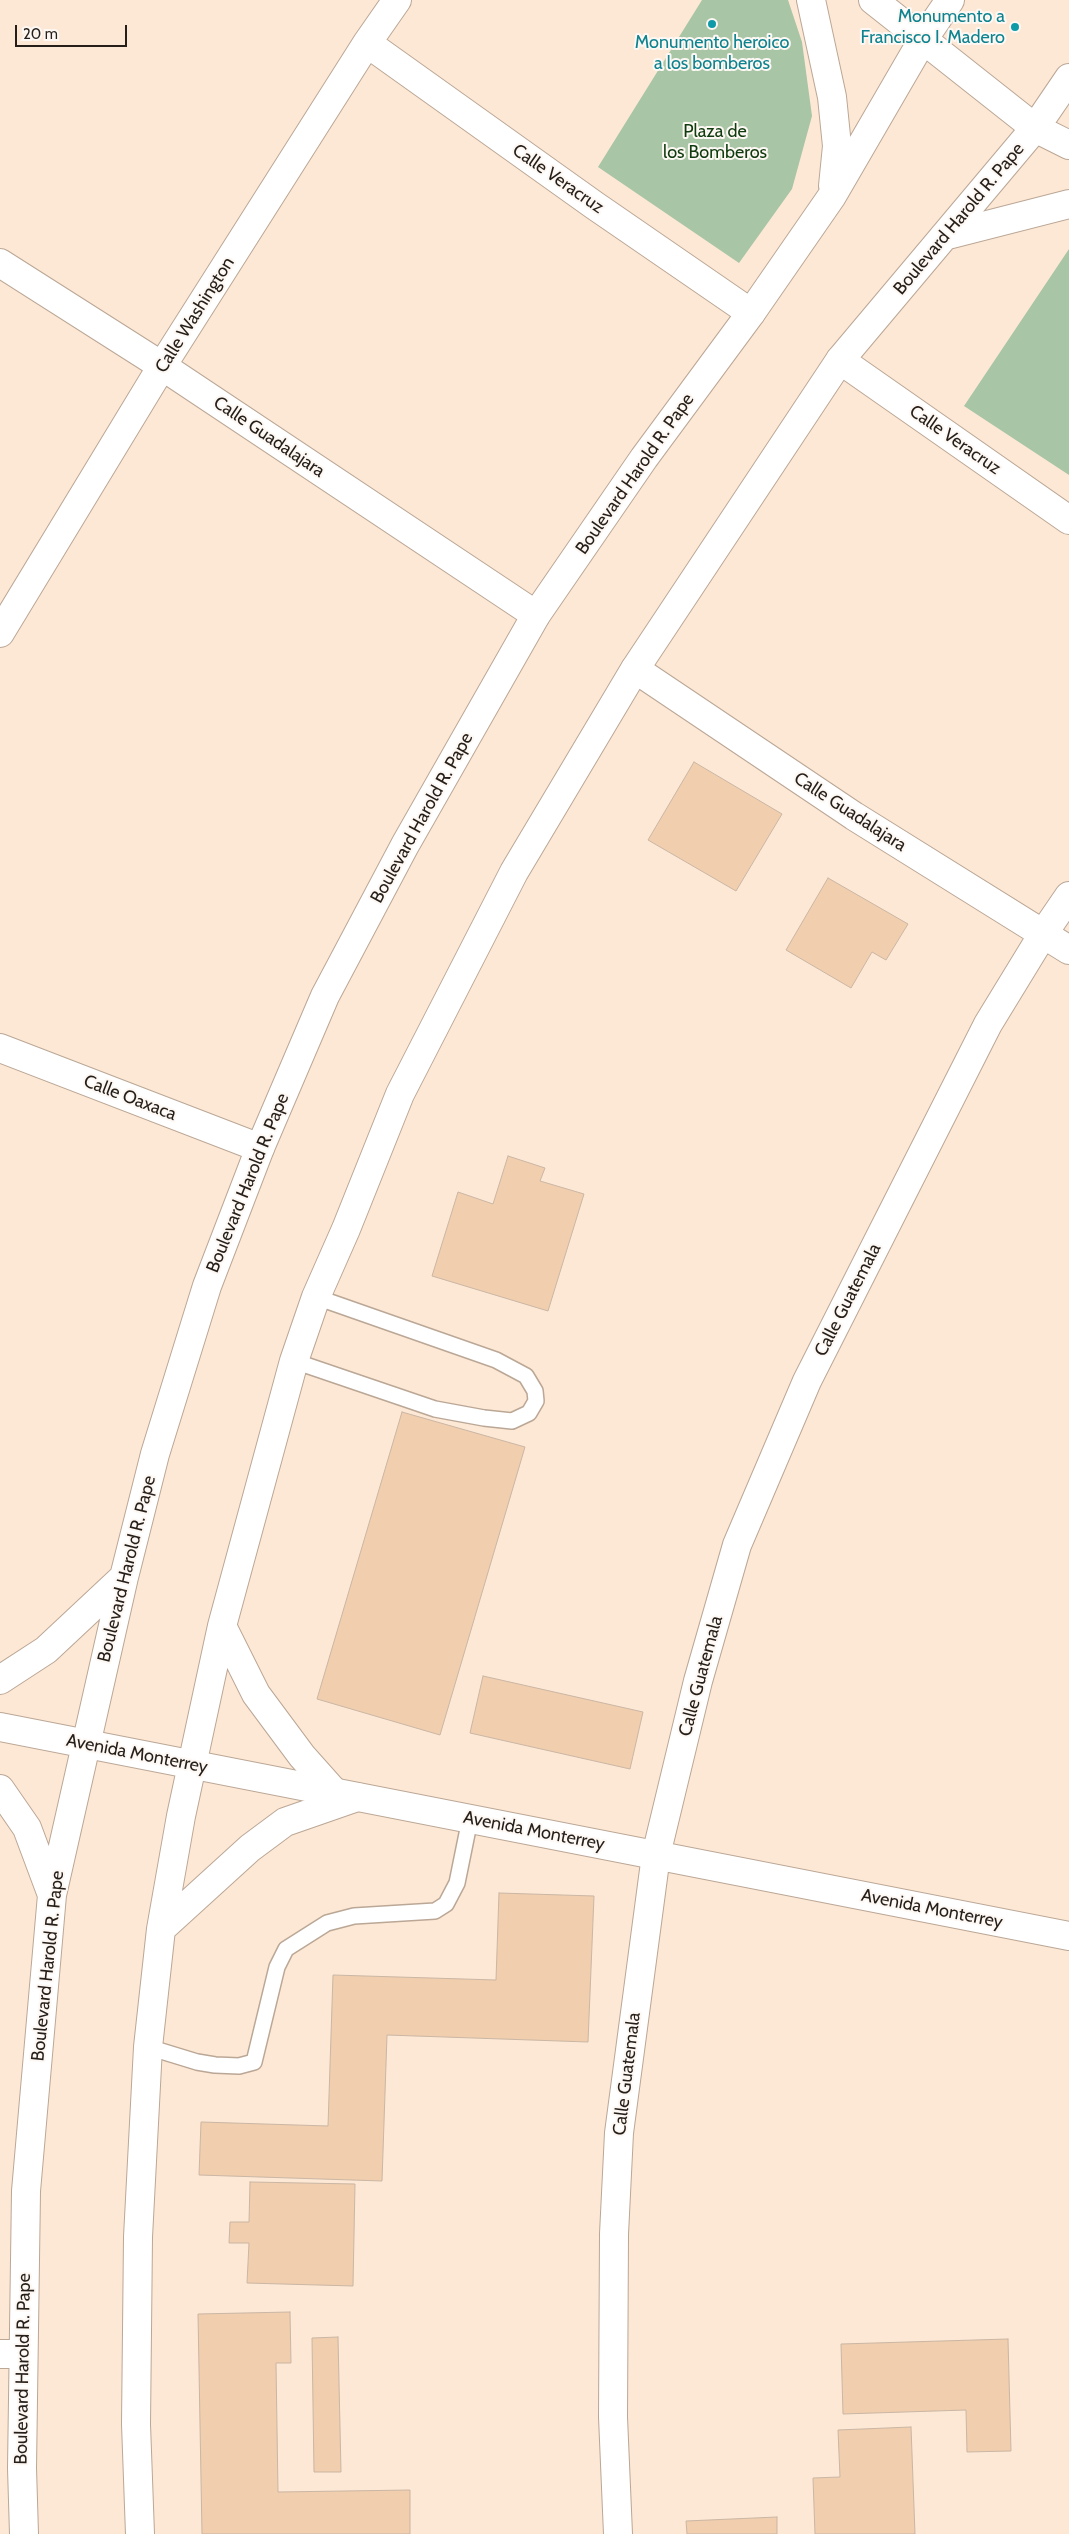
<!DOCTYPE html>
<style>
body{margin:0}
#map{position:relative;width:1069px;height:2534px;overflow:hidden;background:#fde8d5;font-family:Cabin,sans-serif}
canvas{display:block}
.scale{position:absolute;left:15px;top:25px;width:112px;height:22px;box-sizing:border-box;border:2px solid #261e18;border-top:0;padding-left:6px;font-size:15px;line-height:18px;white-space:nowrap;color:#261e18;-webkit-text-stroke:4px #fdf8f4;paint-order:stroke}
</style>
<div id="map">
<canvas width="1069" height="2534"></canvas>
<div class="scale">20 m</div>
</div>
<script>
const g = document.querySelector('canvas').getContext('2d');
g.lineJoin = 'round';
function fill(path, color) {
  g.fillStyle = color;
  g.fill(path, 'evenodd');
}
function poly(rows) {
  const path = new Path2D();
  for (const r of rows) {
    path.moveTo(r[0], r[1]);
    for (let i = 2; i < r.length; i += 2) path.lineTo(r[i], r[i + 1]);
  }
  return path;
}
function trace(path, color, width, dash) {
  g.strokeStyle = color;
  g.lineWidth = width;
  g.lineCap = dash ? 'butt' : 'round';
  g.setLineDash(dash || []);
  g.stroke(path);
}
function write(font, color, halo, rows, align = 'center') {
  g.font = font + ' Cabin,sans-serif';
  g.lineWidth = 4;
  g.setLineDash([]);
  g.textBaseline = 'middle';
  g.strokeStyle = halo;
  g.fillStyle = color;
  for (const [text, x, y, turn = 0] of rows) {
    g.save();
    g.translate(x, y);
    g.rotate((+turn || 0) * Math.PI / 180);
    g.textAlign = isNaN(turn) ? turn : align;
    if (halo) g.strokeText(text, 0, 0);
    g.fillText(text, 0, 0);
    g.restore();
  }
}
const green = poly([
 [702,0,788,0,802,42,812,116,792,189,739,263,598,167],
 [1069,249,1069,475,964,406]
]);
const building = poly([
 [694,762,782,814,736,891,648,840,694,762],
 [828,878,908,924,886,960,872,952,851,988,786,950,828,878],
 [508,1156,545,1168,540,1181,584,1194,548,1311,432,1276,458,1192,493,1204,508,1156],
 [402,1412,525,1447,440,1735,317,1699,402,1412],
 [483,1676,643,1712,630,1769,470,1733,483,1676],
 [499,1893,594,1896,588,2042,387,2035,382,2181,199,2175,201,2122,328,2126,333,1975,496,1980,499,1893],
 [250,2182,355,2184,353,2286,247,2283,249,2243,229,2243,230,2222,249,2222,250,2182],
 [290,2312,291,2363,276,2363,278,2492,410,2490,410,2534,202,2534,198,2314,290,2312],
 [338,2337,341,2472,314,2472,312,2338,338,2337],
 [1008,2339,1011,2451,967,2452,966,2410,843,2414,841,2344,1008,2339],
 [911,2427,915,2534,815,2534,813,2478,840,2477,838,2430,911,2427],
 [777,2517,777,2534,687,2534,686,2521,777,2517]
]);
const service = poly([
 [294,1361,435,1409,484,1418,512,1421,529,1413,536,1401,535,1391,526,1376,496,1360,316,1297],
 [148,2047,197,2062,215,2065,239,2066,254,2062,277,1967,286,1949,327,1923,354,1916,435,1911,446,1904,457,1883,470,1819]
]);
const minor = poly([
 [367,43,594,205,751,313],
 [0,263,162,366,536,615],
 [840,360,1069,520],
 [0,633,162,366,367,43,397,0],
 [635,669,854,816,1069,950],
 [0,1048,260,1148],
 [0,2354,23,2354],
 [618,2534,613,2417,614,2234,619,2133,656,1855,698,1681,737,1545,807,1381,988,1024,1043,934,1069,896]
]);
const tertiary = poly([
 [0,1727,1069,1936]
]);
const secondary = poly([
 [873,0,1035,128,1069,145]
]);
const trunk = poly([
 [811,0,832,97,837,146,833,186],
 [944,236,1069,204],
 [222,1626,256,1694,302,1756,335,1793],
 [0,1680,46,1650,124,1577],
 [0,1789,27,1828,52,1895],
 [161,1929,250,1848,285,1822,357,1797],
 [24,2534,22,2468,26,2191,52,1895,124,1577,155,1454,207,1286,260,1148,325,996,405,845,536,615,644,458,751,313,832,196,922,41,950,0],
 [140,2534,136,2424,138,2237,148,2047,161,1929,181,1816,222,1626,294,1361,316,1297,346,1229,400,1094,514,872,635,669,840,360,1035,128,1069,78]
]);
const markers = [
 [712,24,5,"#0f9aa8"],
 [1015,27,5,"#0f9aa8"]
];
const cultureNames = [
 ["Monumento a",1005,17],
 ["Francisco I. Madero",1005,38],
 ["Monumento heroico",712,43,"center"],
 ["a los bomberos",712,64,"center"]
];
const parkNames = [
 ["Plaza de",715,132],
 ["los Bomberos",715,153]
];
const streetNames = [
 ["Calle Veracruz",558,179,35],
 ["Boulevard Harold R. Pape",959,219,-50],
 ["Calle Washington",195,315,-58],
 ["Calle Guadalajara",269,437,34],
 ["Calle Veracruz",955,440,35],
 ["Boulevard Harold R. Pape",635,474,-55],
 ["Calle Guadalajara",850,812,33],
 ["Boulevard Harold R. Pape",422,818,-61],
 ["Calle Oaxaca",130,1098,21],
 ["Boulevard Harold R. Pape",248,1183,-68],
 ["Calle Guatemala",848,1300,-63],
 ["Boulevard Harold R. Pape",127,1569,-76],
 ["Calle Guatemala",701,1676,-75],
 ["Avenida Monterrey",137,1754,11],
 ["Avenida Monterrey",534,1831,11],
 ["Avenida Monterrey",932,1909,11],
 ["Boulevard Harold R. Pape",48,1966,-84],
 ["Calle Guatemala",627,2074,-83],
 ["Boulevard Harold R. Pape",23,2369,-89]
];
fill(green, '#a8c5a5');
fill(building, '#f0ceae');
trace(building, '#cab6a4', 1);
trace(service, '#bba796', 18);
trace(minor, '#bba796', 30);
trace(tertiary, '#bba796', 30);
trace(secondary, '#bba796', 30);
trace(trunk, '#bba796', 30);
trace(service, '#fff', 15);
trace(minor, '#fff', 28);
trace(tertiary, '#fff', 28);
trace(secondary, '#fff', 28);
trace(trunk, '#fff', 28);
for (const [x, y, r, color] of markers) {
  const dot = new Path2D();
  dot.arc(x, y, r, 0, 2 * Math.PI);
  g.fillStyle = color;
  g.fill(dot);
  trace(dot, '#fdf8f4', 2);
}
write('18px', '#0d838f', '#fdf8f4', cultureNames, 'right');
write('18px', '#0f3b0f', '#fdf8f4', parkNames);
write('18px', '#261e18', '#fdf8f4', streetNames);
</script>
